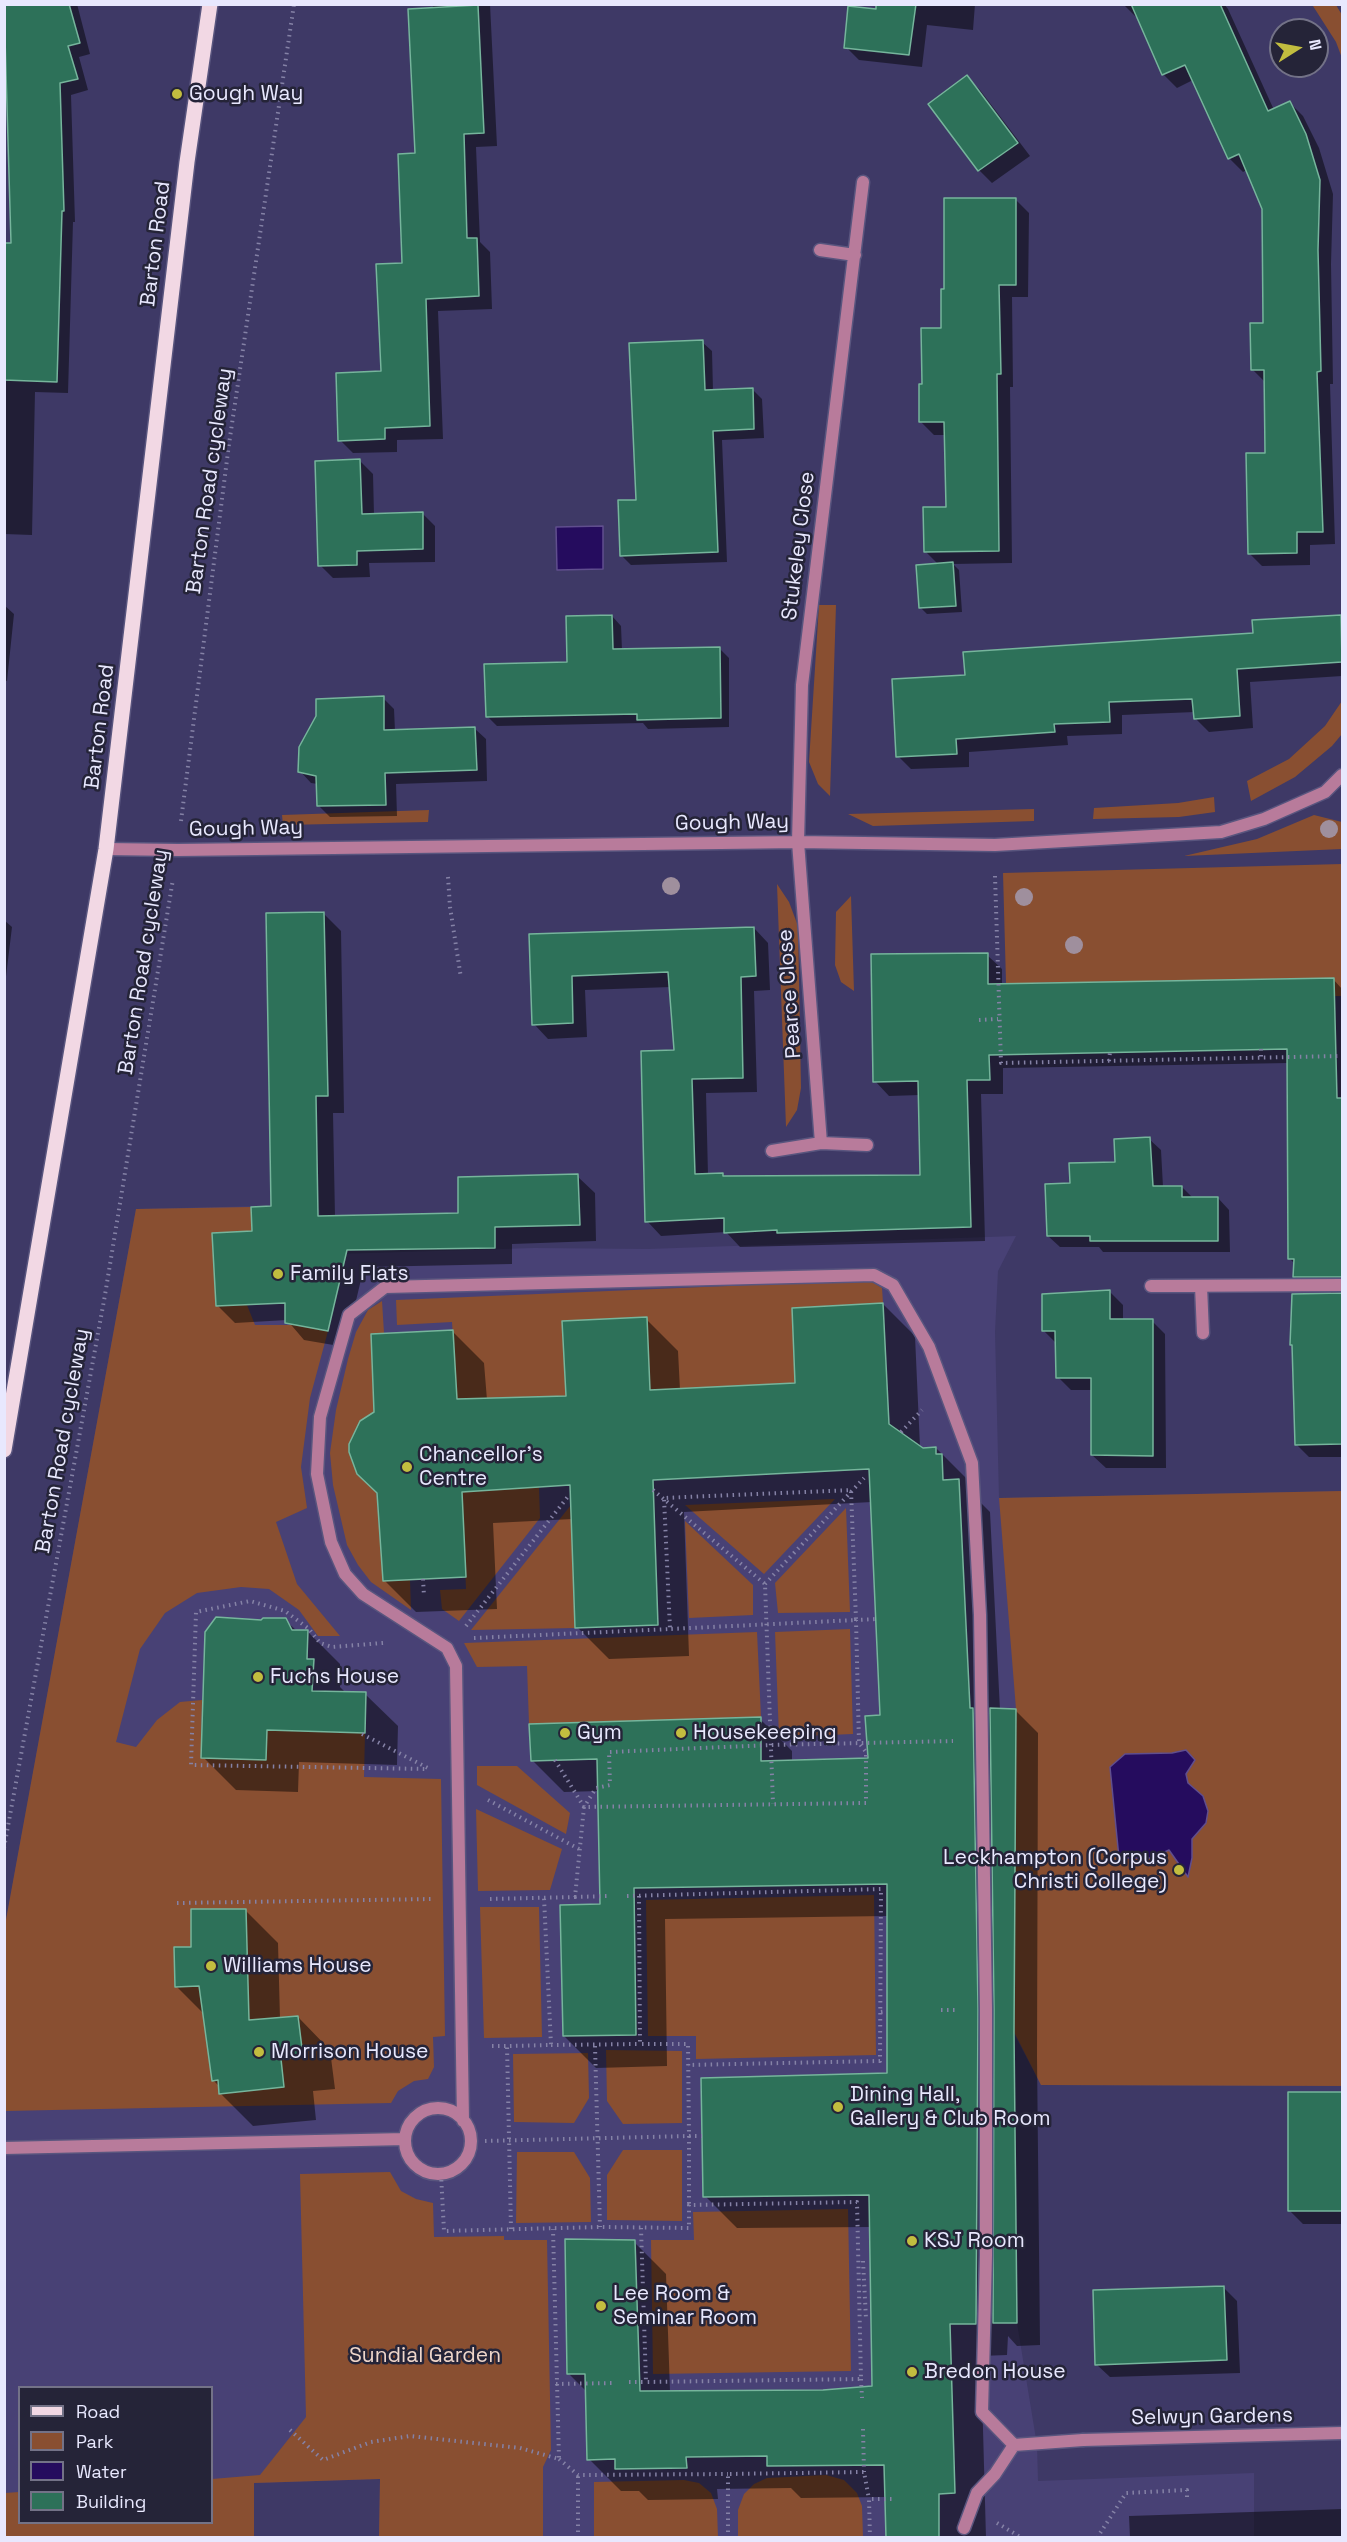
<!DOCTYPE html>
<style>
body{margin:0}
#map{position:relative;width:1347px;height:2542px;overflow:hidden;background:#3e3966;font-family:"Space Grotesk",sans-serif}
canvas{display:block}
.frame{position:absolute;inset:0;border:6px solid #e8e8fe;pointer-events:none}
.legend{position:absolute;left:18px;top:2386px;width:195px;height:138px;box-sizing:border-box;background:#252438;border:2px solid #737287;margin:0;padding:8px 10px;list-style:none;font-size:18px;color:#e8e8fe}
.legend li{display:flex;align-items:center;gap:12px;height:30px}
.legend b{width:30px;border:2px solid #737287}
.north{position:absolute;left:1269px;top:18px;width:60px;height:60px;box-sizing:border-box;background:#252438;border:2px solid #737287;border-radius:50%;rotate:79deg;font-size:16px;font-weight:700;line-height:24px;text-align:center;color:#e8e8fe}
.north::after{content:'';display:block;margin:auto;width:21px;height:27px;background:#c2bd3f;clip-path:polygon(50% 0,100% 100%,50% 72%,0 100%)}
</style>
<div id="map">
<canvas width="1347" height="2542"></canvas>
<div class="frame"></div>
<ul class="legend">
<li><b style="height:8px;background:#f2d8e4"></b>Road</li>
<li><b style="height:16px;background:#894f31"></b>Park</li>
<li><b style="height:16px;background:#250c5e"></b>Water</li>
<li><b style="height:16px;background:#2d7159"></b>Building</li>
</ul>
<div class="north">N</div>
</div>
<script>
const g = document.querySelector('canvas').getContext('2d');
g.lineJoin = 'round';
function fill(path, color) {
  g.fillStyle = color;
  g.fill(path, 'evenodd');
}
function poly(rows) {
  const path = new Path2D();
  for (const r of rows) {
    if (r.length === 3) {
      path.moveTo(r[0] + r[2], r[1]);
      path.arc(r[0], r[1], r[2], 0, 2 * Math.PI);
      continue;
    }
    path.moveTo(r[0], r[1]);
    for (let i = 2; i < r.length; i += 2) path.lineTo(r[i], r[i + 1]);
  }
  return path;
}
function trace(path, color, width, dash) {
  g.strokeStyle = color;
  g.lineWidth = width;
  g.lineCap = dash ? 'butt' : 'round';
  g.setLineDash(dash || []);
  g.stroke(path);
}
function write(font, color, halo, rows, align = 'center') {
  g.font = font + ' "Space Grotesk",sans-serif';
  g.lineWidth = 5;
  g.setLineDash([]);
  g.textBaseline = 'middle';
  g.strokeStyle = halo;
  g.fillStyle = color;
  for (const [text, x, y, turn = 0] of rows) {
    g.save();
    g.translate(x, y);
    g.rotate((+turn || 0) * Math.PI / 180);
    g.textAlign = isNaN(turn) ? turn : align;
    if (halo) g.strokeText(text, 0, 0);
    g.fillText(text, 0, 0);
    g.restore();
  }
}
const built = poly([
 [306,1205,320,1210,323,1245,336,1254,534,1248,648,1249,1016,1236,998,1271,995,1332,999,1498,1342,1491,1342,2086,1041,2085,1014,2034,1017,2323,1037,2445,1038,2481,1254,2473,1254,2537,379,2537,380,2479,254,2483,254,2537,5,2538,5,1926,136,1209],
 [20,2388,212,2388,212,2522,20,2522]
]);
const green = poly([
 [1315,5,1336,5,1342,15,1342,58,1336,42,1313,6],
 [819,605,836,605,830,796,818,784,809,762],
 [1342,701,1342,734,1332,746,1295,777,1251,801,1247,781,1289,759,1325,726],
 [1214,797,1215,812,1179,817,1093,819,1094,808,1178,803],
 [1034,809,1034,821,873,826,848,814],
 [429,810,428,822,283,825,282,815],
 [1314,815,1342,822,1342,849,1184,856,1257,839],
 [1342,864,1342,996,1334,996,1334,978,1030,983,1031,1054,1008,1055,1003,873],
 [777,884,789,902,798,926,801,1088,797,1110,786,1127],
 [851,896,854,991,841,982,835,965,836,912],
 [251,1207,252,1231,212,1233,216,1306,247,1305,255,1325,298,1325,328,1331,310,1398,301,1467,307,1508,276,1522,297,1584,340,1636,318,1636,299,1610,269,1589,241,1587,197,1593,165,1613,140,1649,116,1742,136,1747,157,1720,180,1702,202,1700,201,1757,267,1717,298,1731,365,1733,364,1777,441,1779,445,2036,433,2037,434,2067,428,2079,414,2081,398,2091,391,2103,5,2111,5,1925,136,1209],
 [869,1280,882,1288,883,1303,792,1308,795,1383,566,1396,457,1399,452,1322,397,1325,396,1300],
 [382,1301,384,1333,371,1334,374,1412,360,1421,349,1444,349,1452,357,1474,376,1486,383,1580,410,1580,411,1610,371,1582,358,1565,347,1545,333,1485,330,1453,336,1410,348,1359,356,1332,368,1310],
 [539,1487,540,1518,459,1621,442,1609,440,1590,466,1589,462,1492],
 [1342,1491,1342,2086,1041,2085,1014,2032,1016,1709,999,1498],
 [835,1499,764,1574,685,1505],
 [571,1505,575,1628,471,1630],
 [846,1508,850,1612,778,1613,775,1583],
 [685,1521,753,1585,753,1615,689,1618],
 [850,1629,853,1734,779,1737,775,1632],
 [757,1632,761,1717,529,1724,527,1666,477,1667,464,1643],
 [477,1766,517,1766,570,1813,566,1834,477,1785],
 [476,1809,562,1849,550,1890,478,1891],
 [874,1895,876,2055,696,2059,696,2036,648,2036,646,1900],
 [480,1907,539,1907,542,2037,484,2038],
 [606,2050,682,2051,682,2123,623,2124,607,2101],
 [588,2053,589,2098,574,2123,514,2122,513,2054],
 [623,2150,682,2150,682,2221,607,2220,607,2175],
 [517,2152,574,2152,590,2178,591,2222,516,2223],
 [390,2172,401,2191,416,2199,433,2203,434,2237,504,2236,504,2240,547,2240,551,2450,543,2467,543,2537,379,2537,380,2479,254,2483,254,2537,5,2537,5,2493,19,2492,20,2522,212,2522,212,2479,260,2475,306,2417,300,2174],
 [848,2209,851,2371,653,2374,651,2240,694,2240,693,2212],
 [826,2475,844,2480,857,2493,862,2506,863,2537,738,2537,738,2510,744,2494,754,2484,767,2478],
 [684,2480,699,2483,711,2493,717,2509,718,2537,594,2537,594,2482]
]);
const water = poly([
 [603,526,603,569,557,570,556,527,603,526],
 [1186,1750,1195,1760,1186,1774,1188,1783,1203,1796,1208,1811,1206,1823,1192,1839,1192,1858,1188,1877,1169,1850,1151,1858,1119,1858,1110,1767,1125,1754,1172,1753,1186,1750]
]);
const shadow = poly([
 [4,4,77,4,90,54,79,57,88,90,71,95,75,222,73,222,68,393,35,392,32,535,4,534,4,244,13,244,9,75,4,71],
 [433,4,490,4,497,146,476,147,480,242,490,252,492,309,438,311,443,439,397,440,397,452,353,453,340,440,383,372,404,264],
 [878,4,975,4,973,30,927,25,922,67,859,60,846,47,877,11],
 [1123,4,1224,4,1228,9,1274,110,1290,103,1303,116,1319,148,1333,194,1331,264,1333,384,1330,384,1335,544,1310,545,1310,565,1262,566,1249,553,1267,454,1266,383,1253,370,1265,324,1263,208,1247,170,1243,172,1230,159,1193,80,1177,88,1164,75,1139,20],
 [967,77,980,90,1030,156,992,183,979,170,931,104],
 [1016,200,1029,213,1028,297,1012,297,1013,387,1010,387,1012,563,953,564,959,570,962,612,927,614,921,608,938,564,925,551,947,509,946,435,934,435,921,422,923,385,943,330,946,290],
 [702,342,712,351,713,391,752,389,762,399,764,438,722,440,727,562,631,565,622,556,638,501],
 [360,461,373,474,374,515,422,513,435,526,435,562,369,563,370,577,333,578,320,565],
 [4,605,14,614,7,681,4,680],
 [612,616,621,626,622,650,719,648,729,658,729,727,648,729,643,723,497,726,488,717,569,664],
 [1341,616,1342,676,1250,682,1253,728,1209,732,1196,719,1195,712,1122,715,1122,734,1067,736,1068,745,969,752,969,767,911,769,898,756,967,676,1255,635],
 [383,698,394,709,395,731,474,728,486,739,487,781,396,784,397,816,330,817,318,805,318,784,311,783,300,771],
 [324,914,341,931,344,1113,333,1113,335,1217,459,1214,577,1176,595,1193,596,1241,512,1244,512,1264,364,1267,345,1347,304,1340,287,1320,235,1323,217,1305,254,1233,273,1208],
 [4,920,12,927,4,993],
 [754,928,768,943,770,990,754,991,757,1092,706,1093,708,1175,723,1174,726,1178,922,1176,920,1095,889,1096,875,1081,987,955,1002,969,1002,985,1333,979,1342,989,1342,1457,1309,1457,1296,1444,1294,1347,1291,1345,1331,1293,1330,1291,1309,1291,1294,1276,1295,1264,1289,1258,1289,1063,1003,1068,1003,1094,981,1094,985,1241,740,1247,726,1232,661,1236,647,1221,675,1052,671,987,585,990,587,1037,548,1039,534,1024,531,936],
 [1149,1139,1161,1150,1163,1187,1182,1187,1193,1198,1218,1198,1229,1210,1230,1252,1103,1252,1099,1247,1060,1247,1048,1236,1072,1185,1117,1164],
 [1110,1292,1123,1305,1123,1321,1152,1321,1165,1334,1166,1468,1106,1468,1092,1455,1093,1390,1071,1390,1058,1377,1057,1344,1044,1331],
 [883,1304,915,1336,920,1447,923,1449,936,1448,968,1480,974,1496,990,1512,1000,1710,1015,1710,1038,1733,1037,2056,1040,2345,1017,2346,1008,2336,1007,2355,981,2356,986,2538,887,2538,886,2497,801,2498,791,2488,717,2489,718,2499,648,2500,639,2491,621,2491,589,2459,587,2392,568,2373,634,2242,666,2274,670,2392,823,2391,874,2388,871,2227,737,2228,705,2196,889,2075,888,1916,665,1919,667,2066,596,2068,564,2036,602,1905,599,1791,564,1792,532,1760,760,1719,792,1751,792,1762,869,1759,881,1717,872,1502,684,1512,689,1656,609,1659,577,1627,573,1519,493,1523,497,1609,416,1612,384,1580,376,1413,452,1331,484,1363,487,1400,568,1397,646,1319,678,1351,680,1390,797,1384],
 [285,1620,297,1631,307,1631,340,1664,340,1687,346,1693,365,1694,398,1726,397,1765,299,1762,298,1792,236,1790,203,1757,262,1622],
 [245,1910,278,1943,280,2019,298,2017,330,2050,335,2089,313,2091,316,2120,253,2126,221,2094,220,2087,213,2080,204,2014,176,1986,193,1949],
 [1342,2093,1342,2224,1303,2224,1290,2211,1290,2094],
 [1224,2288,1237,2301,1240,2373,1110,2377,1096,2364],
 [1342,2509,1342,2538,1130,2538,1129,2516]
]);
const building = poly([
 [4,4,69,4,80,43,68,46,78,79,60,83,64,211,62,211,57,382,4,380,4,243,11,243,4,4],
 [876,4,916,4,909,55,844,48,848,6,876,9,876,4],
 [1131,4,1220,4,1268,111,1290,101,1306,134,1320,180,1318,250,1321,371,1317,372,1323,532,1297,532,1297,553,1248,554,1246,453,1265,453,1264,370,1251,370,1250,323,1263,323,1262,209,1239,154,1228,159,1185,65,1162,75,1131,4],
 [478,5,484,133,464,134,467,238,477,238,479,296,426,299,430,426,385,428,385,439,338,441,336,373,381,371,376,264,402,263,398,154,415,153,408,9,478,5],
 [967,75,1018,143,978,171,928,104,967,75],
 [944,198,1016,198,1016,285,999,285,1001,374,997,374,999,551,924,552,923,507,946,507,944,422,919,422,919,384,922,384,921,328,941,328,941,289,944,289,944,198],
 [703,340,705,390,753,388,754,429,713,431,718,552,620,556,618,500,636,500,629,343,703,340],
 [360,459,362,514,423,512,423,549,357,551,357,565,318,566,315,461,360,459],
 [953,562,956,606,919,608,916,565,953,562],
 [612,615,613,649,720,647,721,718,637,720,637,714,486,717,484,664,567,662,566,616,612,615],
 [1341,615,1342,662,1237,669,1240,716,1194,719,1192,699,1109,702,1110,722,1054,724,1055,732,956,739,957,754,896,757,892,679,965,675,963,652,1253,633,1252,620,1341,615],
 [384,696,384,730,475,727,477,770,385,773,386,805,317,806,316,776,298,772,299,747,316,716,316,699,384,696],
 [324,912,328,1096,316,1096,318,1216,458,1213,458,1177,578,1174,580,1225,495,1227,495,1248,347,1250,328,1331,285,1323,285,1303,216,1306,212,1233,252,1231,251,1207,271,1206,266,913,324,912],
 [754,927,756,976,741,977,743,1078,692,1079,695,1174,723,1173,723,1176,920,1175,918,1081,873,1082,871,954,988,953,988,984,1334,978,1337,1098,1342,1098,1342,1277,1293,1277,1294,1259,1288,1259,1287,1049,989,1055,990,1080,967,1080,971,1227,777,1233,777,1230,724,1233,724,1218,645,1222,641,1051,674,1050,668,972,572,976,573,1023,532,1025,529,934,754,927],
 [1150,1137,1153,1186,1182,1186,1182,1197,1218,1197,1218,1241,1090,1241,1090,1236,1047,1236,1045,1184,1070,1183,1069,1163,1115,1162,1114,1139,1150,1137],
 [1110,1290,1110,1319,1153,1319,1153,1456,1091,1455,1091,1378,1056,1378,1055,1331,1042,1331,1042,1294,1110,1290],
 [1342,1293,1342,1444,1295,1445,1292,1345,1290,1345,1292,1294,1342,1293],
 [883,1303,889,1424,923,1448,936,1447,936,1454,942,1454,943,1480,959,1479,970,1708,973,1708,978,2009,976,2324,950,2324,955,2493,939,2494,939,2538,886,2538,884,2465,767,2466,767,2456,686,2457,687,2468,615,2469,615,2459,587,2460,585,2374,567,2374,565,2239,635,2240,640,2391,823,2390,872,2386,869,2195,703,2197,701,2078,887,2073,887,1884,634,1888,636,2035,563,2036,560,1905,600,1904,597,1759,531,1761,529,1724,761,1717,761,1761,868,1758,865,1716,880,1715,869,1469,653,1480,658,1625,575,1628,570,1485,462,1492,466,1577,383,1581,377,1493,357,1474,349,1452,349,1444,360,1421,374,1412,371,1334,453,1330,457,1399,566,1396,562,1321,647,1317,650,1390,795,1383,792,1308,883,1303],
 [216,1617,261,1620,263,1618,286,1618,292,1630,308,1630,307,1659,314,1659,312,1691,366,1692,365,1733,267,1730,266,1760,201,1758,205,1632,216,1617],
 [990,1708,1016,1709,1014,2032,1017,2323,993,2323,994,2009,990,1708],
 [191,1909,246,1909,249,2020,298,2016,303,2056,281,2059,284,2087,219,2094,218,2080,212,2081,199,1986,175,1987,174,1947,191,1947,191,1909],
 [1288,2092,1342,2092,1342,2211,1288,2211,1288,2092],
 [1224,2286,1227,2360,1095,2365,1093,2290,1224,2286]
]);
const path = poly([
 [181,821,229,444,294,4],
 [995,876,1001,1063,1342,1056],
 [448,877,450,907,461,978],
 [979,1020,998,1019],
 [1261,1049,1261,1057],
 [1109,1061,1110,1052],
 [901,1432,922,1410],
 [653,1490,765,1584,773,1804],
 [423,1579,424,1596],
 [765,1584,864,1478],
 [466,1626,570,1494],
 [474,1638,670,1629,664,1498,851,1490,856,1620,670,1629],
 [383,1643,332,1647,320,1643,309,1629,285,1611,250,1601,196,1612,191,1765,427,1769],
 [362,1734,428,1768],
 [555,1760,584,1807,596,1788,610,1785,609,1752,772,1745,953,1741],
 [488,1800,579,1849],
 [4,1848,105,1295,173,879],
 [627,1896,881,1889,880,2061,688,2065],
 [639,1896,640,2044,688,2044,689,2136,702,2136],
 [575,1897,608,1896],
 [490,1899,575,1897,584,1807,866,1803,866,1752,859,1743,856,1620,876,1619],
 [177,1903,432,1899],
 [941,2010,958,2010],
 [881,2012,887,2011],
 [551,2045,640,2044],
 [492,2046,507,2046],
 [595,2046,600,2227],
 [485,2141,689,2136,689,2205],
 [441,2174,444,2231,600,2227,689,2228,689,2205,857,2202,861,2379,646,2382,641,2228],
 [511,2229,507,2046,551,2045,544,1898],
 [863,2261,866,2319],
 [861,2379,862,2398],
 [629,2382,646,2382],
 [556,2384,614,2383],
 [863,2429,864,2472],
 [290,2430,323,2460,371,2442,410,2436,520,2448,559,2459,553,2229],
 [559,2459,578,2475,728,2474],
 [997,2523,1022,2538],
 [578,2538,578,2475],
 [728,2538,728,2474,864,2472,869,2499],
 [870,2538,869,2499,896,2499],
 [1097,2538,1126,2493,1187,2490,1187,2500]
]);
const service = poly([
 [438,2141,33],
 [463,2121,456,1666,447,1648,363,1594,345,1574,331,1542,317,1474,320,1417,349,1315,385,1287,874,1275,893,1285,929,1347,972,1463,980,1615,986,2009,986,2255,982,2412,1014,2445,995,2474,977,2493,964,2528],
 [4,2148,405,2139],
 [1014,2445,1083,2440]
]);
const minor = poly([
 [820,250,855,255],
 [106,849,178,850,798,842,995,845,1221,832,1264,819,1325,792,1342,775],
 [821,1143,798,842,802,685,863,182],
 [772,1151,821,1143,867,1145],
 [1151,1286,1342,1285],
 [1201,1286,1203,1333],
 [1083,2440,1342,2433]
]);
const primary = poly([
 [4,1450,106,849,187,162,210,4]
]);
const trees = [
 [1329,829],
 [671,886],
 [1024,897],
 [1074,945]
];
const markers = [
 [177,94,6,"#c2bd3f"],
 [278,1274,6,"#c2bd3f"],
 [407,1467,6,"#c2bd3f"],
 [258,1677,6,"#c2bd3f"],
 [565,1733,6,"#c2bd3f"],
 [681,1733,6,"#c2bd3f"],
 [1179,1870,6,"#c2bd3f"],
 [211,1966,6,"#c2bd3f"],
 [259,2052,6,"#c2bd3f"],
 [838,2107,6,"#c2bd3f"],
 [912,2241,6,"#c2bd3f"],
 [601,2306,6,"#c2bd3f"],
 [912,2372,6,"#c2bd3f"]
];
const poiNames = [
 ["Gough Way",189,94],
 ["Family Flats",290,1274],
 ["Chancellor's",419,1455],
 ["Centre",419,1479],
 ["Fuchs House",270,1677],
 ["Gym",577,1733],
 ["Housekeeping",693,1733],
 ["Leckhampton (Corpus",1167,1858,"right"],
 ["Christi College)",1167,1882,"right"],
 ["Williams House",223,1966],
 ["Morrison House",271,2052],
 ["Dining Hall,",850,2095],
 ["Gallery & Club Room",850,2119],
 ["KSJ Room",924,2241],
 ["Lee Room &",613,2294],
 ["Seminar Room",613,2318],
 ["Bredon House",924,2372]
];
const streetNames = [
 ["Barton Road",156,244,-83],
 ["Barton Road cycleway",210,481,-82],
 ["Stukeley Close",799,546,-83],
 ["Barton Road",100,727,-83],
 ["Gough Way",732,823,-1],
 ["Gough Way",246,829,-1],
 ["Barton Road cycleway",144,962,-81],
 ["Pearce Close",790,994,-94],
 ["Barton Road cycleway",63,1441,-80],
 ["Selwyn Gardens",1212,2417,-1]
];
const parkNames = [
 ["Sundial Garden",425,2356]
];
fill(built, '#484175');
fill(green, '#894f31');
fill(water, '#250c5e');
trace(water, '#604e8e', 1.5);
fill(shadow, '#0007');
fill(building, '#2d7159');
trace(building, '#76b59c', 1.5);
trace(service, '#59557e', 15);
trace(minor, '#59557e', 15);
trace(primary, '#59557e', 18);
trace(path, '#8582a6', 4, [1.5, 4.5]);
trace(service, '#b87b9b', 12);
trace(minor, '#b87b9b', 12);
trace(primary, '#f2d8e4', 15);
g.fillStyle = '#9f8f9d';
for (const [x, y] of trees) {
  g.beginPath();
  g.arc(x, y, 9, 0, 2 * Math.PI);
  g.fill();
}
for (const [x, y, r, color] of markers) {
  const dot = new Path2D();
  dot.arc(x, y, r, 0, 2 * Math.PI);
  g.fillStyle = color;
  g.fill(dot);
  trace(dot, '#252438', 2);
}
write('21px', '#e8e8fe', '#252438', poiNames, 'left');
write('21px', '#e8e8fe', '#252438', streetNames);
write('21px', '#efd6ca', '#252438', parkNames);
</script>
